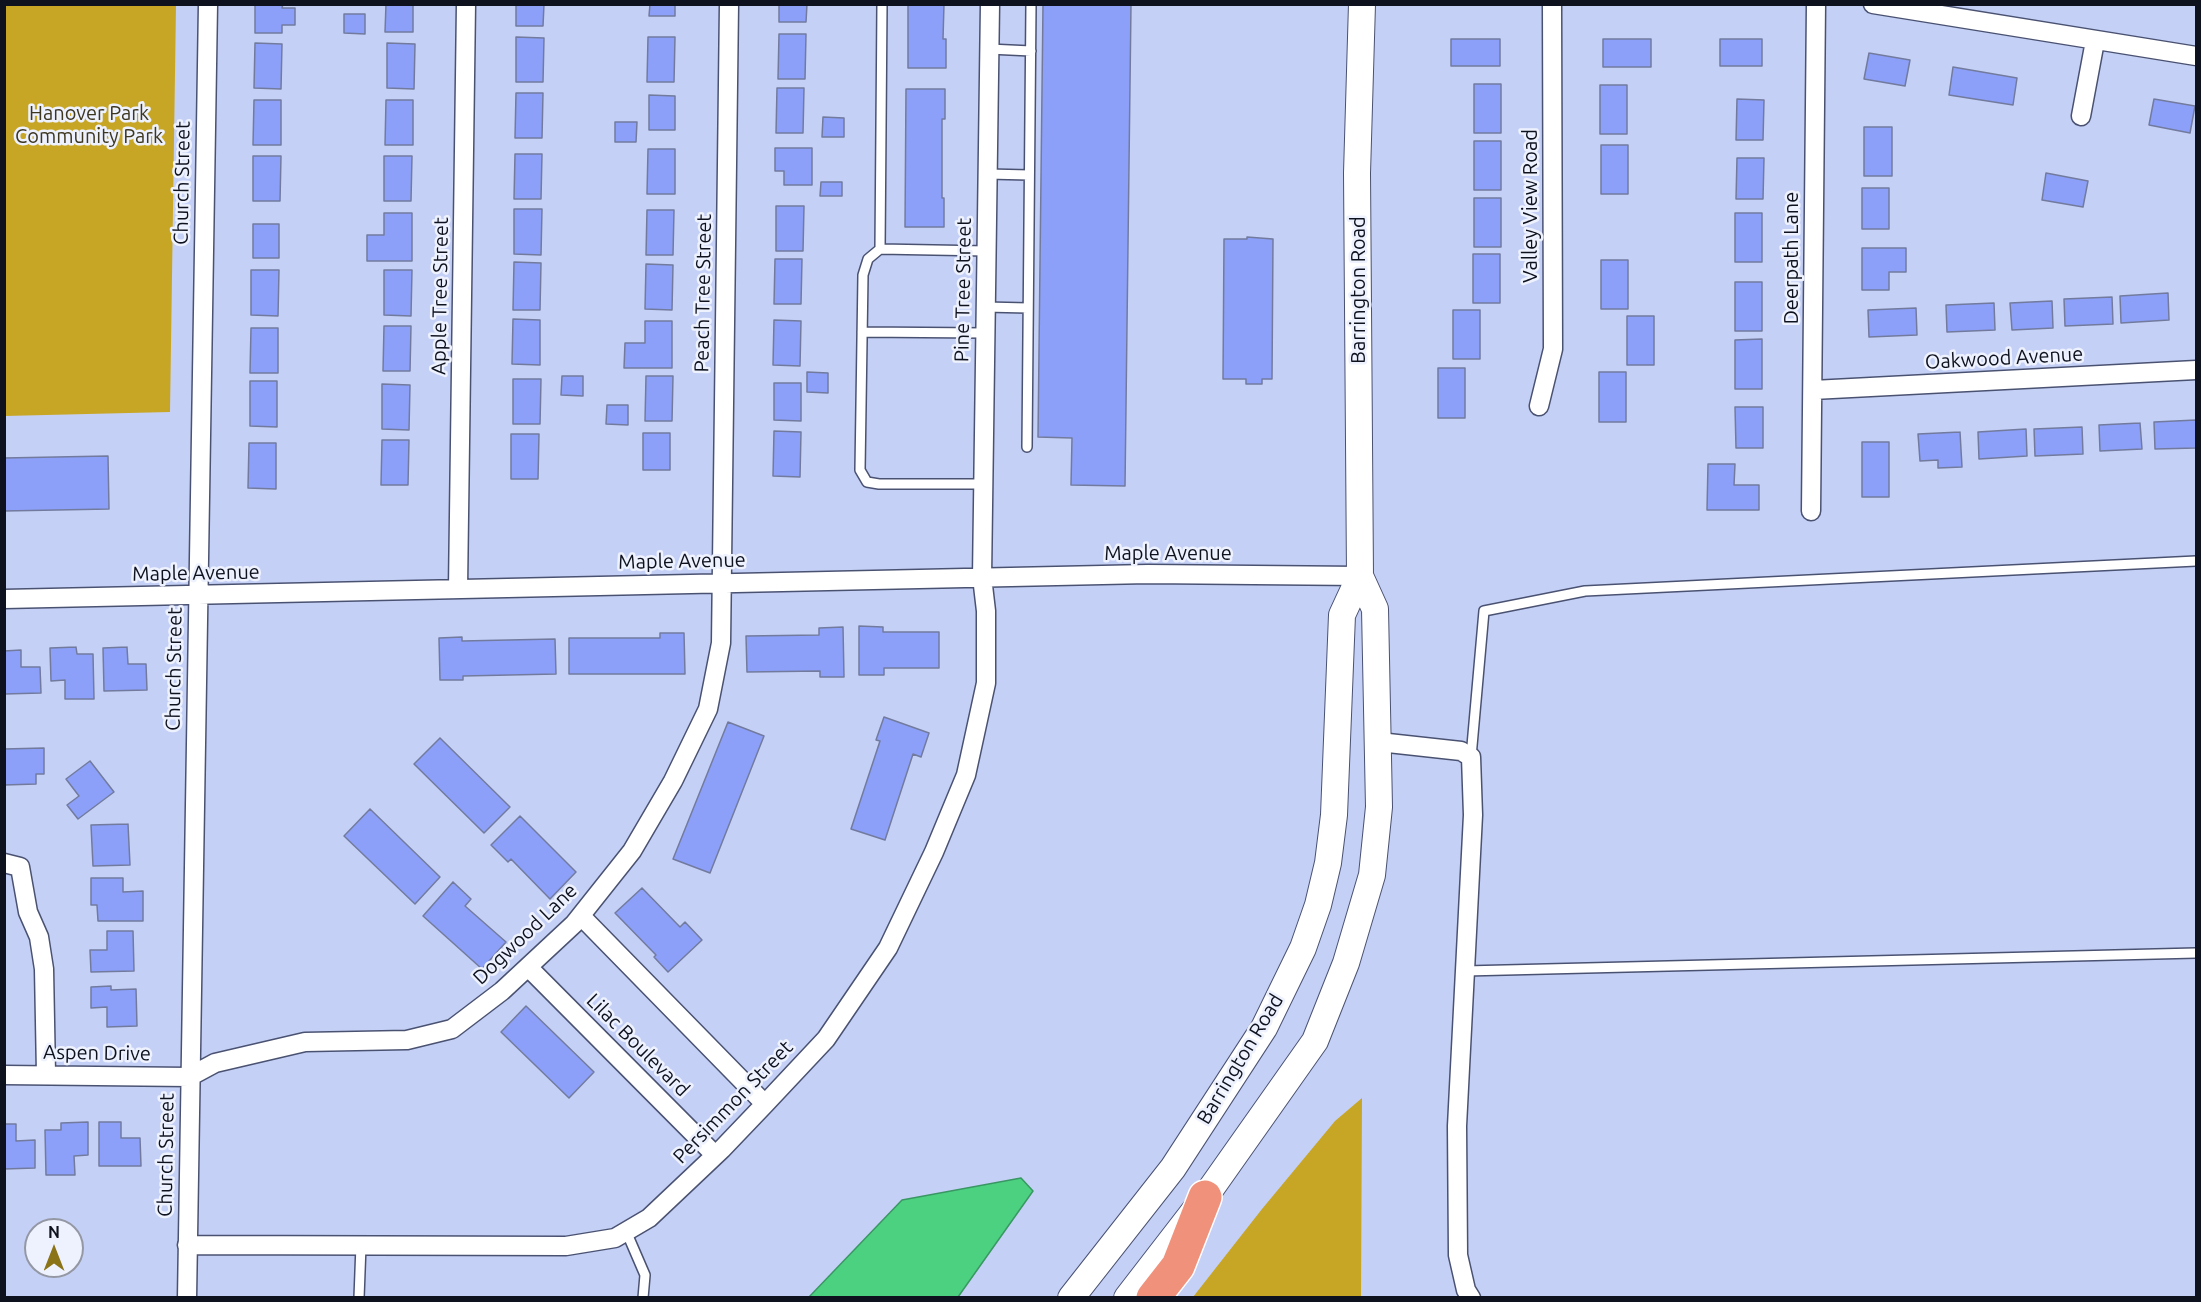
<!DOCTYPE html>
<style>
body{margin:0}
#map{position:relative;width:2201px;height:1302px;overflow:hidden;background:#c5d0f6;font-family:Ubuntu,sans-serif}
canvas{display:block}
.frame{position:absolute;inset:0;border:6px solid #0e111e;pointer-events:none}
.north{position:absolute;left:24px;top:1218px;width:60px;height:60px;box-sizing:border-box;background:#eef2fe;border:2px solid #9498a4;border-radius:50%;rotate:0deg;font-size:16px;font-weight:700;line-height:24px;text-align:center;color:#0e111e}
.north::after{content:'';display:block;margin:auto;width:21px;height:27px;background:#8b7317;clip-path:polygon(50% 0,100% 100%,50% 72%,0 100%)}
</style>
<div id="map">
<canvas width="2201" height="1302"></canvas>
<div class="frame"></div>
<div class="north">N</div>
</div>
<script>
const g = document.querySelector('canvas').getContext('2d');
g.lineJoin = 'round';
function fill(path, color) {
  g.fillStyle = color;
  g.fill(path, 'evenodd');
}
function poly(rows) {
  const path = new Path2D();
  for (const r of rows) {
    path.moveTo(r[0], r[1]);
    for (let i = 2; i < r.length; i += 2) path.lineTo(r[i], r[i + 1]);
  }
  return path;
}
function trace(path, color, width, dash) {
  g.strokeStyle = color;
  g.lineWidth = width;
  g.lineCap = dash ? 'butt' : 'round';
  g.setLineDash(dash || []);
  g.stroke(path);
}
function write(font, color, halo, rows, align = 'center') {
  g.font = font + ' Ubuntu,sans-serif';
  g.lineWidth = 5;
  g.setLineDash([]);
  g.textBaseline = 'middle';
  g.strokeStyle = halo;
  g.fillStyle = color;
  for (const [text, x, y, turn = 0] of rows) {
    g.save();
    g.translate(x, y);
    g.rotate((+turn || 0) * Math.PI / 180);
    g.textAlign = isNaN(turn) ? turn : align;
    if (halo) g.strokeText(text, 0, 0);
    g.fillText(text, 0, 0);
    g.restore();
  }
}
const green = poly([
 [4,5,176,5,170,412,5,416],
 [1362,1098,1361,1297,1193,1297,1262,1209,1335,1121]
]);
const water = poly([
 [1021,1178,1033,1191,958,1297,809,1297,902,1200,1021,1178]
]);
const building = poly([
 [255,4,283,4,282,8,295,8,295,25,282,25,282,33,255,33,255,4],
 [386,4,413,4,413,32,385,32,386,4],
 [516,4,544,4,543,26,516,26,516,4],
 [650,4,675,4,675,16,649,16,650,4],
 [779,4,807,4,806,22,779,22,779,4],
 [908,4,944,4,943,39,946,39,946,68,908,68,908,4],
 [1043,4,1131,4,1125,486,1071,485,1072,438,1038,437,1043,4],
 [344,14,365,14,365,34,344,33,344,14],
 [779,34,806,34,805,79,778,79,779,34],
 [516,37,544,38,543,82,516,82,516,37],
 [648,37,675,37,674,82,647,82,648,37],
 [1451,39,1500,39,1500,66,1451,66,1451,39],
 [1603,39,1651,39,1651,67,1603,67,1603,39],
 [1720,39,1762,39,1762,66,1720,66,1720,39],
 [255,43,282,44,281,89,254,88,255,43],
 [387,43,415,44,414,89,387,88,387,43],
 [1869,53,1910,60,1905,86,1864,79,1869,53],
 [1953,67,2017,78,2013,105,1949,95,1953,67],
 [1474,84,1501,84,1501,133,1474,133,1474,84],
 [1600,85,1627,85,1627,134,1600,134,1600,85],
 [777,88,804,88,803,133,776,133,777,88],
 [906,89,945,89,945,119,942,119,942,198,944,198,944,227,905,227,906,89],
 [516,93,543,93,542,138,515,138,516,93],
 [649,95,675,96,675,130,649,130,649,95],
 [1737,99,1764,100,1763,140,1736,140,1737,99],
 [2154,99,2195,106,2190,133,2149,125,2154,99],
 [254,100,281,100,281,145,253,145,254,100],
 [386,100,413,100,413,145,385,145,386,100],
 [823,117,844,118,844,137,822,137,823,117],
 [615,122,637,122,636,142,615,142,615,122],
 [1864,127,1892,127,1892,176,1864,176,1864,127],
 [1474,141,1501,141,1501,190,1474,190,1474,141],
 [1601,145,1628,145,1628,194,1601,194,1601,145],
 [775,148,812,148,812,185,784,185,784,171,775,171,775,148],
 [648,149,675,149,675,194,647,194,648,149],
 [515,154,542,154,541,199,514,199,515,154],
 [253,156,281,156,280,201,253,201,253,156],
 [384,156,412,156,411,201,384,201,384,156],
 [1737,158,1764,158,1763,199,1736,199,1737,158],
 [2046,173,2088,181,2083,207,2042,200,2046,173],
 [821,182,842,182,842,196,820,196,821,182],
 [1862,188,1889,188,1889,229,1862,229,1862,188],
 [1474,198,1501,198,1501,247,1474,247,1474,198],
 [776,206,804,206,803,251,776,251,776,206],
 [514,209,542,209,541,255,514,254,514,209],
 [647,210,674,210,673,255,646,255,647,210],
 [384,213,412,213,412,261,367,261,367,235,384,235,384,213],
 [1735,213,1762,213,1762,262,1735,262,1735,213],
 [253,224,279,224,279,258,253,258,253,224],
 [1247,237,1273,239,1272,379,1262,379,1262,384,1246,384,1246,379,1223,379,1224,239,1247,239,1247,237],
 [1862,248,1906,248,1906,272,1889,272,1889,290,1862,290,1862,248],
 [1473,254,1500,254,1500,303,1473,303,1473,254],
 [775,259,802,259,801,304,774,304,775,259],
 [1601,260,1628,260,1628,309,1601,309,1601,260],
 [514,262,541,263,540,310,513,310,514,262],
 [646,264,673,265,672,310,645,309,646,264],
 [251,270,279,270,278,316,251,315,251,270],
 [384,270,412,270,411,316,384,315,384,270],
 [1735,282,1762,282,1762,331,1735,331,1735,282],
 [2168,293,2169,320,2121,323,2120,296,2168,293],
 [2112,297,2113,324,2065,326,2064,299,2112,297],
 [2052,301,2053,328,2012,330,2010,303,2052,301],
 [1994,303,1995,330,1947,332,1946,305,1994,303],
 [1916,308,1917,335,1869,337,1868,310,1916,308],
 [1453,310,1480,310,1480,359,1453,359,1453,310],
 [1627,316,1654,316,1654,365,1627,365,1627,316],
 [513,319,540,320,540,365,512,364,513,319],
 [774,320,801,321,800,366,773,365,774,320],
 [645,321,672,321,672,368,624,368,625,343,645,343,645,321],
 [384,326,411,326,410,371,383,371,384,326],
 [251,328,278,328,278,373,250,373,251,328],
 [1762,339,1762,389,1735,389,1735,340,1762,339],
 [1438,368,1465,368,1465,418,1438,418,1438,368],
 [807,372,828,373,828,393,807,392,807,372],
 [1599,372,1626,372,1626,422,1599,422,1599,372],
 [562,376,583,376,583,396,561,395,562,376],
 [646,376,673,376,672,421,645,421,646,376],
 [513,379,541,379,540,424,513,424,513,379],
 [250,381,277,381,277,427,250,426,250,381],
 [774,383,801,383,801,421,774,420,774,383],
 [382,384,410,385,409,430,382,429,382,384],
 [607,405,628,405,628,425,606,424,607,405],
 [1735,407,1763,407,1763,448,1736,448,1735,407],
 [2196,420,2196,448,2155,449,2154,422,2196,420],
 [2140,423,2142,449,2100,451,2099,425,2140,423],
 [2082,427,2083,454,2035,456,2034,429,2082,427],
 [2026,429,2027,456,1979,459,1978,432,2026,429],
 [774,431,801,432,800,477,773,476,774,431],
 [1960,432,1962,467,1938,468,1938,460,1920,461,1918,434,1960,432],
 [643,433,670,433,670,470,643,470,643,433],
 [511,434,539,434,538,479,511,479,511,434],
 [382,440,409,440,408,485,381,485,382,440],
 [1862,442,1889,442,1889,497,1862,497,1862,442],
 [249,443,276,443,276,489,248,488,249,443],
 [108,456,109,509,4,511,4,458,108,456],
 [1708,464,1735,464,1734,485,1759,485,1759,510,1707,510,1708,464],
 [859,626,883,627,883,632,939,632,939,668,884,668,884,675,859,675,859,626],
 [843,627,844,677,820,677,820,671,747,672,746,636,819,635,819,628,843,627],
 [660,633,684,633,685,674,569,674,569,638,660,638,660,633],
 [462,637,462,641,555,639,556,674,463,676,463,680,440,680,439,638,462,637],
 [76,647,77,654,93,654,94,699,65,699,65,680,51,681,50,648,76,647],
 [127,647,128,664,146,664,147,690,104,691,103,648,127,647],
 [21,650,21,667,40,667,41,693,4,694,4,651,21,650],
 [884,717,929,733,921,757,913,754,885,840,851,829,880,741,876,740,884,717],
 [728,722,764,736,710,873,673,859,728,722],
 [440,738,510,807,484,833,414,764,440,738],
 [44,748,44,774,36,774,36,784,4,785,4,749,44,748],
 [90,761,114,792,78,819,67,805,79,796,66,779,90,761],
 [370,809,440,877,415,904,344,836,370,809],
 [520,816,576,872,550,899,511,859,508,862,491,845,520,816],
 [128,824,130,865,93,866,91,825,128,824],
 [91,878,123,878,123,892,143,891,143,921,98,921,97,905,91,905,91,878],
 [453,882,471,899,465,906,506,942,482,969,423,916,453,882],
 [642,888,680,927,685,922,702,940,668,972,654,957,656,955,615,913,642,888],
 [107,931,133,931,134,971,91,972,90,950,107,950,107,931],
 [111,986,111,990,136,989,137,1026,107,1027,107,1007,91,1008,91,987,111,986],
 [526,1006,594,1072,569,1098,501,1032,526,1006],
 [88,1122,88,1155,74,1156,75,1175,46,1175,45,1130,61,1130,61,1123,88,1122],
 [99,1122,121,1122,121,1138,140,1138,141,1166,99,1166,99,1122],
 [4,1124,16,1124,16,1141,35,1140,35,1168,4,1169,4,1124]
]);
const lane = poly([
 [989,49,1031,51],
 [988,174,1029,175],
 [880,249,882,4],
 [985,307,1028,308],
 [862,332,984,333],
 [1027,447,1031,4],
 [983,484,879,484,867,482,860,470,863,275,868,259,880,249,987,251],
 [1471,757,1484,611,1585,591,2196,561],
 [1465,971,2196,953],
 [626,1231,645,1275,643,1298],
 [359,1298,361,1245]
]);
const street = poly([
 [1873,4,2196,56],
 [2081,116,2095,41],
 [1813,390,2196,370],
 [1539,406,1553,349,1552,4],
 [1811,511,1816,4],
 [458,588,466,4],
 [4,599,1148,574,1360,576],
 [1379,742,1461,751,1471,757,1473,815,1457,1126,1458,1255,1466,1290,1471,1298],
 [4,863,20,867,28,912,39,937,44,969,46,1074],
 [581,916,765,1104],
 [528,967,715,1155],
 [4,1075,189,1077,215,1063,305,1042,407,1040,452,1029,502,991,574,924,632,851,673,781,708,709,721,643,729,4],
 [187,1245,566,1246,615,1238,649,1218,722,1149,765,1104,826,1039,888,948,934,852,966,775,986,683,986,611,982,577,990,4],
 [187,1298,208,4]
]);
const secondary = poly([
 [1071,1298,1173,1168,1264,1028,1303,948,1318,905,1328,863,1334,815,1342,615,1360,576],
 [1127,1298,1205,1197,1315,1041,1346,963,1372,875,1379,807,1375,609,1360,576,1357,173,1362,4]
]);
const highway = poly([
 [1153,1298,1178,1266,1205,1197]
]);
const parkNames = [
 ["Hanover Park",89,113],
 ["Community Park",89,136]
];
const streetNames = [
 ["Church Street",182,183,-89],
 ["Valley View Road",1530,206,-90],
 ["Deerpath Lane",1791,258,-90],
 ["Pine Tree Street",963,290,-89],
 ["Barrington Road",1358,290,-90],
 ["Peach Tree Street",703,293,-89],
 ["Apple Tree Street",440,296,-89],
 ["Oakwood Avenue",2004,358,-3],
 ["Maple Avenue",1168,553],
 ["Maple Avenue",682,561,-1],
 ["Maple Avenue",196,573,-1],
 ["Church Street",174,669,-89],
 ["Dogwood Lane",525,934,-44],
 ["Lilac Boulevard",638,1045,45],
 ["Aspen Drive",97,1053,1],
 ["Barrington Road",1240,1059,-59],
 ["Persimmon Street",733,1102,-46],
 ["Church Street",166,1155,-89]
];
fill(green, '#c8a625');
fill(water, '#4cd180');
trace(water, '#399763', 1.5);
fill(building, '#8ca0f9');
trace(building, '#727b9e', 1.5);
trace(lane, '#4a5272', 12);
trace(street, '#4a5272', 21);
trace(secondary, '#4a5272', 28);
trace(highway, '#fff', 36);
trace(lane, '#fff', 9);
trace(street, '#fff', 18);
trace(secondary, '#fff', 26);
trace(highway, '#f0917c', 33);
write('20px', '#3e3720', '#eef2fe', parkNames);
write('20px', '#0e111e', '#eef2fe', streetNames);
</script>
